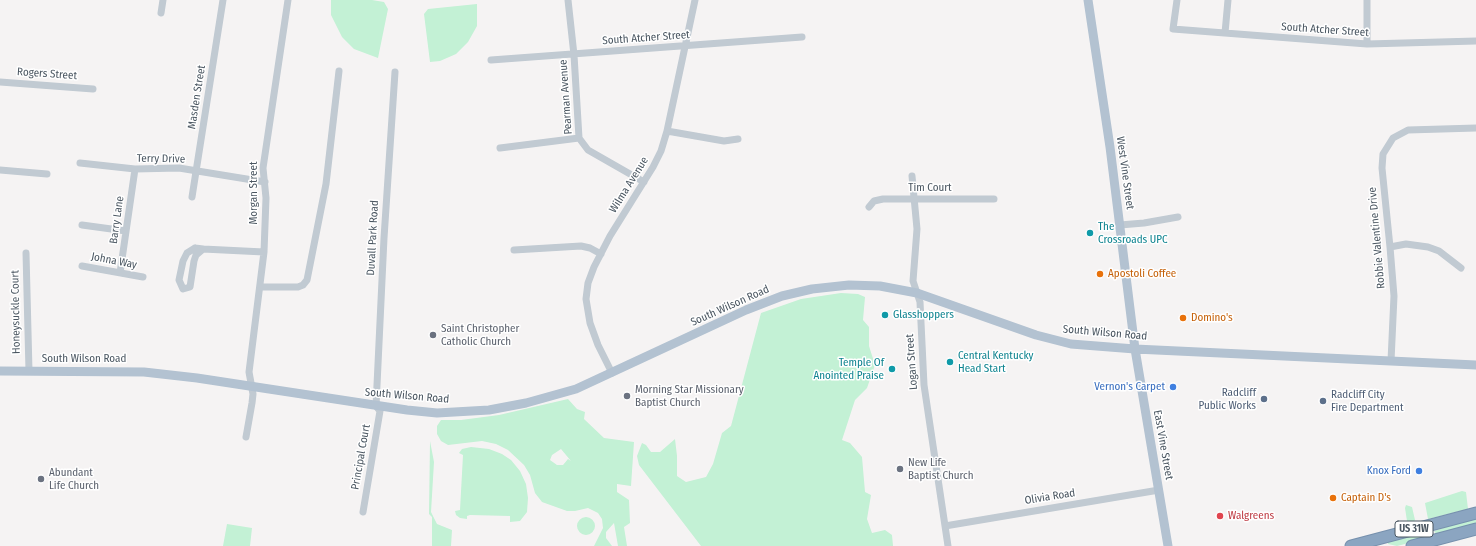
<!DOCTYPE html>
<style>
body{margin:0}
canvas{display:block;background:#f5f3f3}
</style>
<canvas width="1476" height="546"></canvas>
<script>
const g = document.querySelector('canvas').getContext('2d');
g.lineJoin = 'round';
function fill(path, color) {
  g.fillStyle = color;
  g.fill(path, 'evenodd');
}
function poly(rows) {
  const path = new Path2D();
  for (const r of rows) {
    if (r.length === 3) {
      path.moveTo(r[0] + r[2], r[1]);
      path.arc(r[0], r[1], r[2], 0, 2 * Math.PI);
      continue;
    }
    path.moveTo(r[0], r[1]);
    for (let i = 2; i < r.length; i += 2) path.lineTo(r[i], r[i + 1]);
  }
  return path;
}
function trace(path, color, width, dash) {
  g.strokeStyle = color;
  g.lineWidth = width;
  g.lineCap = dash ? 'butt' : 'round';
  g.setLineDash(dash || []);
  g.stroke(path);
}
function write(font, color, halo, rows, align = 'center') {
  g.font = font + ' "Fira Sans Condensed",sans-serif';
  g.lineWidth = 3;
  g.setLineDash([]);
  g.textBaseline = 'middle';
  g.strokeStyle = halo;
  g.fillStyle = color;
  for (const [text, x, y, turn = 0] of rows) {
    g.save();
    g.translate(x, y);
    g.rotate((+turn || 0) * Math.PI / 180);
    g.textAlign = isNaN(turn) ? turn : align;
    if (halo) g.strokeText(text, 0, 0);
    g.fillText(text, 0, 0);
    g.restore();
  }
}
const green = poly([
 [331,0,372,0,384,2,388,9,378,58,354,49,342,37,331,15],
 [477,4,477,26,468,42,456,54,440,61,430,62,424,14,428,9],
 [841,293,858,294,865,297,863,320,869,327,869,346,875,365,867,388,855,400,842,440,850,443,862,457,865,492,871,495,867,519,872,533,885,530,892,535,893,546,701,546,639,465,637,456,642,443,646,445,651,452,660,452,675,439,677,456,677,476,686,482,706,477,713,464,722,433,731,426,761,313,801,299],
 [568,399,577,409,585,412,584,419,604,438,634,442,631,486,617,484,617,492,629,500,630,523,624,527,627,546,618,546,614,523,606,532,606,538,612,546,594,546,603,528,602,519,598,513,588,508,575,511,567,511,542,502,535,493,530,475,524,465,508,450,496,444,482,441,448,445,441,441,437,434,437,426,441,420,461,420,499,415],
 [561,449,571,461,568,459,563,465,557,465,550,460,552,455],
 [430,441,434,462,431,512,437,524,452,530,451,546,432,546,432,517,429,514],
 [471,447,489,449,502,454,511,460,520,471,526,484,528,498,527,512,520,521,510,522,510,516,470,515,467,516,467,519,460,518,456,515,455,511,460,510,463,455,459,453,462,449],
 [1462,491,1466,492,1468,509,1428,519,1425,503],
 [1406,505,1412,507,1415,520,1412,524,1407,521,1405,508],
 [1476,517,1476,525,1437,535,1434,531],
 [586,526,9],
 [227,524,252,528,250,546,223,546],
 [1420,532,1422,536,1421,540,1397,546,1388,544,1388,541]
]);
const minor = poly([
 [568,0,574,55,579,138,588,150,644,182],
 [1177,0,1173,29,1367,44,1476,41],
 [1367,0,1367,44],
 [161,13,163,0],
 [1225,33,1228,0],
 [491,60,802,37],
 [0,82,93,89],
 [667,131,724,141,738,139],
 [500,148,579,138],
 [80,163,135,169,179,168,265,182],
 [0,170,47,174],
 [912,176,917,229,913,281,920,302,924,385,948,546],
 [192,197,223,0],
 [869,207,874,201,883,199,994,199],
 [82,225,126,231],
 [1120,225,1144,223,1178,217],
 [1390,247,1406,244,1428,247,1439,251,1461,268],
 [195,248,203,249,196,255,194,261,190,287,183,289,179,280,183,261,187,253,195,248],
 [203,249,264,252],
 [514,250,581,246,590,248,601,254],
 [26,253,29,371],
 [82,266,143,277],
 [120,273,135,169],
 [260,287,298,287,303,285,307,280,326,184,339,71],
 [1391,361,1394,296,1390,247,1382,168,1383,154,1393,138,1408,130,1476,128],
 [612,373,598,345,590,323,586,299,588,283,594,267,610,236,653,167,661,151,667,131,695,0],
 [246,437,252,403,253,394,249,372,264,252,266,198,263,168,288,0],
 [363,512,380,411,376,406,384,238,395,72],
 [945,526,1159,490]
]);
const major = poly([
 [1088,0,1110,147,1135,349,1168,546],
 [0,371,144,372,197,378,407,410,437,413,489,410,526,403,576,389,746,310,782,296,812,289,849,285,880,286,917,293,1036,335,1071,344,1135,349,1476,365]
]);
const highway = poly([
 [1351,546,1476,513],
 [1412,546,1476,529]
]);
const markers = [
 [1090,233,4,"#0f9aa8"],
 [1100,274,4,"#e8710a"],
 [885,315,4,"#0f9aa8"],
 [1183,318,4,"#e8710a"],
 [433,335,4,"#6b7280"],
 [950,362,4,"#0f9aa8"],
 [892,369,4,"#0f9aa8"],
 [1173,387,4,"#3f7fe0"],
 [627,396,4,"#6b7280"],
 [1264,399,4,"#5c6f8a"],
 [1323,401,4,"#5c6f8a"],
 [900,469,4,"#6b7280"],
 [1419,471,4,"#3f7fe0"],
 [41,479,4,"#6b7280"],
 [1333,498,4,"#e8710a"],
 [1220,516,4,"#e0444e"]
];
const shields = [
 [1414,529,38]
];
const shieldNames = [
 ["US 31W",1414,529]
];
const streetNames = [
 ["South Atcher Street",1325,30,4],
 ["South Atcher Street",646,38,-4],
 ["Rogers Street",47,74,4],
 ["Masden Street",197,97,-81],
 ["Pearman Avenue",566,97,-94],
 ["Terry Drive",161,159,1],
 ["West Vine Street",1125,173,82],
 ["Wilma Avenue",629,185,-58],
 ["Tim Court",930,188],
 ["Morgan Street",254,193,-90],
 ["Barry Lane",117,220,-82],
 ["Duvall Park Road",373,238,-87],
 ["Robbie Valentine Drive",1377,238,-95],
 ["Johna Way",114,261,11],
 ["South Wilson Road",730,306,-24],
 ["Honeysuckle Court",16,312,-91],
 ["South Wilson Road",1105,333,5],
 ["South Wilson Road",84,359],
 ["Logan Street",912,362,-94],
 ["South Wilson Road",407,396,5],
 ["East Vine Street",1163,445,80],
 ["Principal Court",361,457,-80],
 ["Olivia Road",1050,497,-9]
];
const cultureNames = [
 ["The",1098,227],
 ["Crossroads UPC",1098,240],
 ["Glasshoppers",893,315],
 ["Central Kentucky",958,356],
 ["Head Start",958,369],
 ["Temple Of",884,363,"right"],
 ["Anointed Praise",884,376,"right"]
];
const foodNames = [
 ["Apostoli Coffee",1108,274],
 ["Domino's",1191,318],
 ["Captain D's",1341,498]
];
const worshipNames = [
 ["Saint Christopher",441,329],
 ["Catholic Church",441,342],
 ["Morning Star Missionary",635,390],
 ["Baptist Church",635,403],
 ["New Life",908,463],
 ["Baptist Church",908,476],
 ["Abundant",49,473],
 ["Life Church",49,486]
];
const shopNames = [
 ["Vernon's Carpet",1165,387],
 ["Knox Ford",1411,471]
];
const serviceNames = [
 ["Radcliff",1256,393],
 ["Public Works",1256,406],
 ["Radcliff City",1331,395,"left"],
 ["Fire Department",1331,408,"left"]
];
const healthNames = [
 ["Walgreens",1228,516]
];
fill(green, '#c3f1d5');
trace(highway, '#7690ad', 13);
trace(minor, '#c1cad2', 7);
trace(major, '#b3c2d1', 9);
trace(highway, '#8ba5c1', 11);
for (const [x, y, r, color] of markers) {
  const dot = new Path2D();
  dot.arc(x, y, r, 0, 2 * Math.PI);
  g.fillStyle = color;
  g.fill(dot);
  trace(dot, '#fff', 1.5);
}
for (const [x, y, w] of shields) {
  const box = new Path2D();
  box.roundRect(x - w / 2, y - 8, w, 16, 3);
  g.fillStyle = '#fff';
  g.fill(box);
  trace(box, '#4a5661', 1);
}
write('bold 10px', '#4a5661', null, shieldNames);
write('11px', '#4a5661', '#fff', streetNames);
write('11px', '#0d838f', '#fff', cultureNames, 'left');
write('11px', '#c56008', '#fff', foodNames, 'left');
write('11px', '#5b616d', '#fff', worshipNames, 'left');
write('11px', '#366cbe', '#fff', shopNames, 'right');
write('11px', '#4e5e75', '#fff', serviceNames, 'right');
write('11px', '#be3a42', '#fff', healthNames, 'left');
</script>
